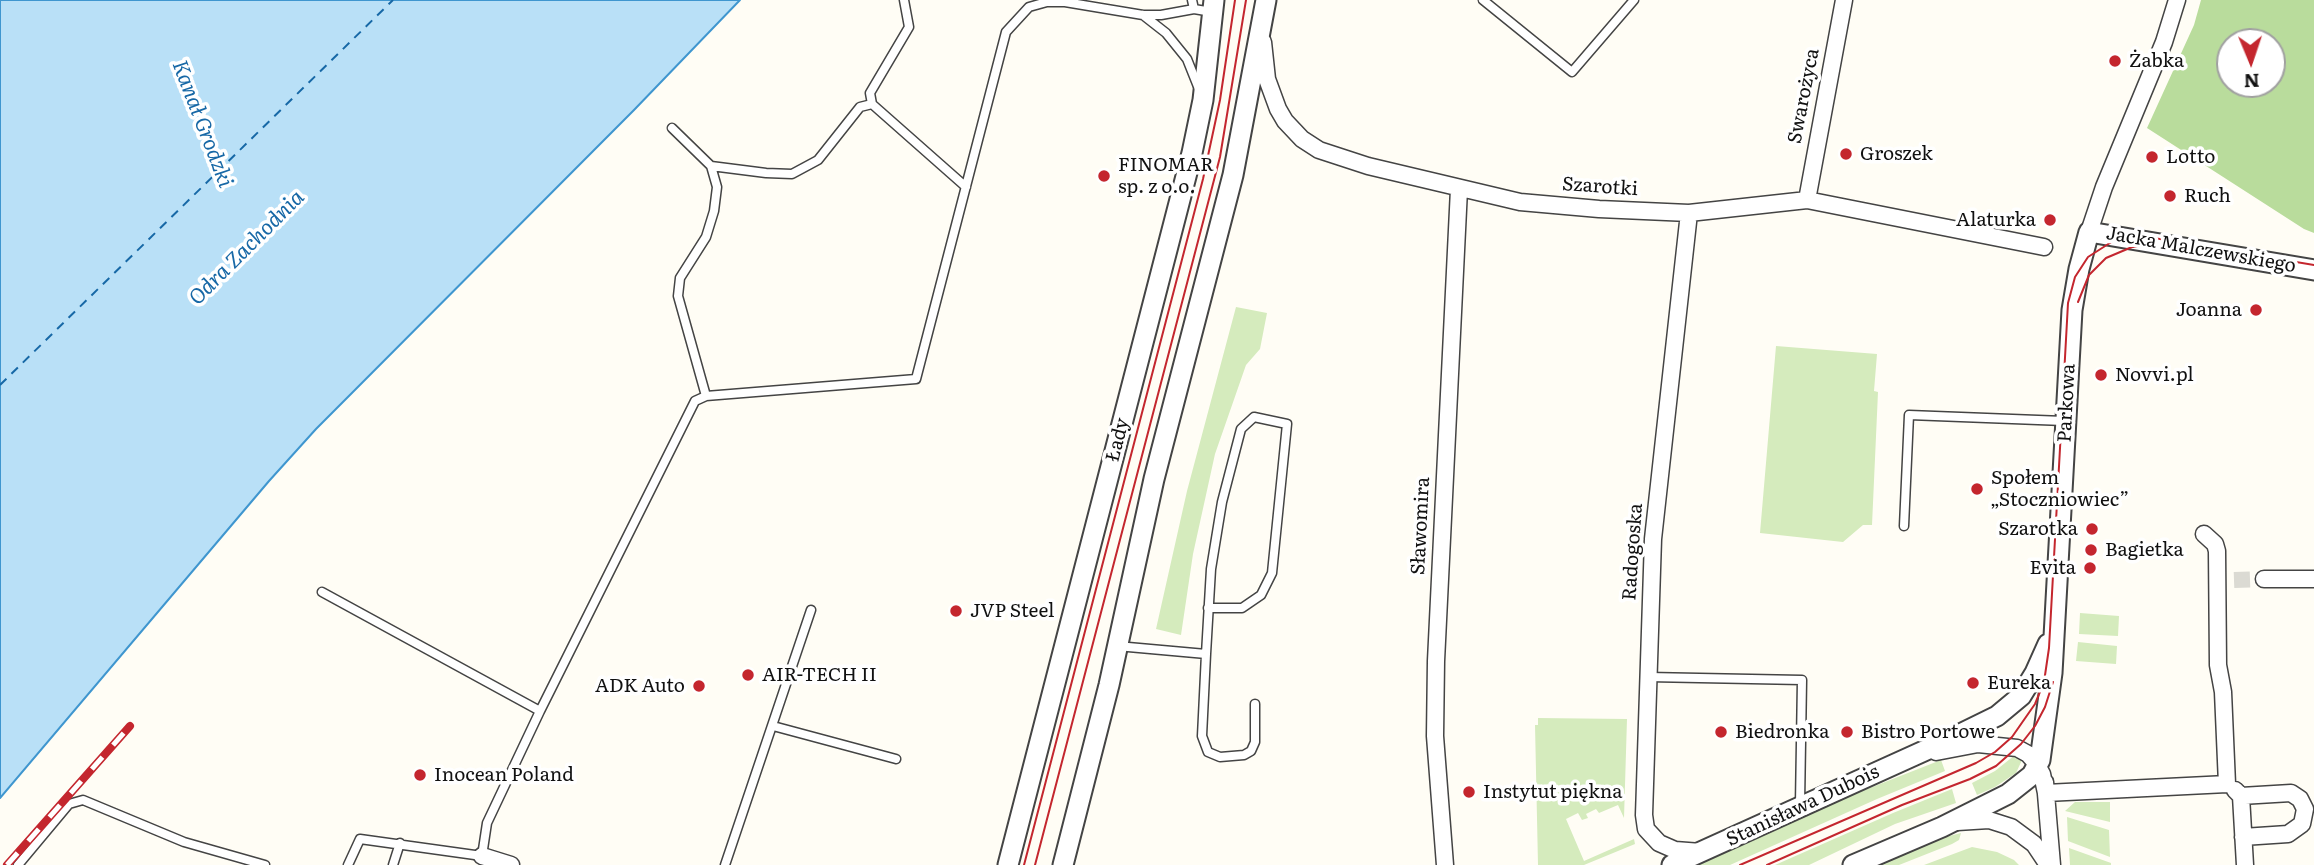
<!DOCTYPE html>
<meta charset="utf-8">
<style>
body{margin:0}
#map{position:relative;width:2314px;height:865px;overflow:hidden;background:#fffdf5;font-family:Literata,serif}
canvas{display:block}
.north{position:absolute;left:2216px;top:28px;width:70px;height:70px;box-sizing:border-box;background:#fff;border:2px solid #a0a0a0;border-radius:50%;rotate:178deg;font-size:19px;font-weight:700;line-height:28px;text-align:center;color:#111}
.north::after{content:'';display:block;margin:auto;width:24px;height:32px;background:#c4262e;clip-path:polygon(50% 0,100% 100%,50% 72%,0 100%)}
</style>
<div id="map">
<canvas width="2314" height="865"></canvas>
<div class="north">N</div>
</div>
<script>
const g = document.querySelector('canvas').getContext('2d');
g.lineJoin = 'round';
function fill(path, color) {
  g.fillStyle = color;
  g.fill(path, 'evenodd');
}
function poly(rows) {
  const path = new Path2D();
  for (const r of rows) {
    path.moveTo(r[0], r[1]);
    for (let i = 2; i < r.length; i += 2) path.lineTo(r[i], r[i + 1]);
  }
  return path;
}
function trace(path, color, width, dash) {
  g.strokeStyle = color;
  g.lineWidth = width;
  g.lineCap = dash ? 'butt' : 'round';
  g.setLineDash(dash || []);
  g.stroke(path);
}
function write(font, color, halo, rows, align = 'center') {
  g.font = font + ' Literata,serif';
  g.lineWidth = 7;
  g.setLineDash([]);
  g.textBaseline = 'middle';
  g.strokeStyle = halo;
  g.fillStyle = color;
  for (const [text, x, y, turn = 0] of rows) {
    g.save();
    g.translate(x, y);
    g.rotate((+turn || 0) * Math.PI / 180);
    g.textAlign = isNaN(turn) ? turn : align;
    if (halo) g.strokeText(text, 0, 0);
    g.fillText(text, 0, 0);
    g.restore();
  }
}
const green = poly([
 [1236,307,1267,313,1260,349,1246,365,1215,454,1193,554,1181,635,1156,629,1187,491],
 [1776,346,1877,354,1874,391,1878,392,1872,525,1863,525,1843,542,1760,533],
 [2080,613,2119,616,2118,636,2079,634],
 [2078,642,2117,646,2116,664,2076,661],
 [1538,718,1627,719,1624,818,1618,805,1599,813,1596,809,1586,814,1588,818,1582,820,1578,813,1566,819,1584,861,1634,839,1635,844,1584,865,1538,865,1535,725,1538,725],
 [2015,755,2022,760,2016,773,1995,787,1977,795,1972,783,1995,771],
 [1941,760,1945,771,1877,799,1730,865,1698,865,1857,793],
 [1952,789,1956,803,1895,824,1809,865,1775,865,1893,813],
 [2075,802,2110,802,2110,822,2065,811],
 [2067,817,2109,830,2110,857,2068,841],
 [1961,833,1959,840,1952,844,1899,865,1877,865,1941,838],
 [1972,847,1997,852,2014,860,2019,865,1924,865],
 [2069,848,2111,863,2111,865,2070,865]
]);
const forest = poly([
 [2201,0,2314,0,2314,233,2304,229,2147,128,2194,25],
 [2230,42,2272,42,2272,84,2230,84]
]);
const water = poly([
 [0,0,740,0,634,110,316,429,269,481,0,798,0,0]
]);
const ferry = poly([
 [0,385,393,0]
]);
const minorTunnel = poly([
 [2234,580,2264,579]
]);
const service = poly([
 [1192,0,1194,9,1212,12],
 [1483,0,1572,72,1634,0],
 [1143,15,1166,33,1187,59,1199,89],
 [872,104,870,93,909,27,904,0],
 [672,128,711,166,717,187,714,211,706,237,680,278,678,296,706,396],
 [711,166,766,173,792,174,818,160,860,107,872,104,966,187],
 [1904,526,1909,415,2064,421],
 [322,592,540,711,695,401,706,396,916,379,1006,32,1029,7,1047,2,1065,2,1143,15,1161,15,1194,9],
 [1117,646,1206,654,1202,736,1208,752,1220,757,1244,755,1251,751,1255,742,1255,704],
 [1206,654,1211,569,1222,502,1241,429,1254,417,1287,424,1272,573,1261,595,1242,608,1208,608],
 [1648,677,1802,680,1800,804],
 [773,726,896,759],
 [18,865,69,804,83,800,184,842,265,865],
 [348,865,360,839,482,856,487,823,540,711],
 [393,865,400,843],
 [725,865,811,610]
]);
const minor = poly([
 [1263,42,1267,79,1278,109,1285,121,1302,139,1319,150,1368,166,1520,202,1599,209,1689,213,1807,200,2044,247],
 [1807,200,1844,0],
 [1689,213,1653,539,1644,815,1646,829,1659,843,1675,850,1701,852],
 [2089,232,2104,187,2164,42,2177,0],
 [2264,579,2314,579],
 [1936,752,1978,744,2017,748,2028,754,2036,763,2042,774,2046,793],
 [2045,782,2052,865],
 [2235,790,2241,796,2245,865],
 [2046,793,2227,784,2223,692,2218,665,2217,551,2215,544,2204,534],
 [2241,796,2291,793,2300,799,2305,809,2302,824,2288,834,2243,837],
 [1957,822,1989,820,2011,827,2034,844,2048,865],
 [482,856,511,865],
 [1445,865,1435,736,1436,661,1459,189]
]);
const tertiary = poly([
 [1008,865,1192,153,1203,100,1214,0],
 [1063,865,1109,685,1154,479,1233,175,1266,0],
 [1672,865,1946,741,1997,716,2021,696,2035,673,2048,644],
 [1853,865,1942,827,2008,794,2032,775,2040,760,2052,673,2072,310,2079,269,2089,232,2314,270]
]);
const tram = poly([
 [2078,302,2089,275,2106,258,2132,247,2151,246],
 [1024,865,1203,179,1220,100,1235,0],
 [1035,865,1220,157,1246,0],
 [1740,865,1976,763,1995,752,2012,737,2035,704,2044,682,2049,648,2068,303,2075,277,2088,257,2113,241,2126,237,2142,236,2314,265],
 [1767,865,1902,805,1970,779,1996,766,2021,744,2035,726,2045,707,2053,682]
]);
const rail = poly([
 [7,865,130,726]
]);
const markers = [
 [2115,61,7,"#c4262e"],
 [1846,154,7,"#c4262e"],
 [2152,157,7,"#c4262e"],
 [1104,176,7,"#c4262e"],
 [2170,196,7,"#c4262e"],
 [2050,220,7,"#c4262e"],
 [2256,310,7,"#c4262e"],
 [2101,375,7,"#c4262e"],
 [1977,489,7,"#c4262e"],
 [2092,529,7,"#c4262e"],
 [2091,550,7,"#c4262e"],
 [2090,568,7,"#c4262e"],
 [956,611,7,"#c4262e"],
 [748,675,7,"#c4262e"],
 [1973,683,7,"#c4262e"],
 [699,686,7,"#c4262e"],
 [1721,732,7,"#c4262e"],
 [1847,732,7,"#c4262e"],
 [420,775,7,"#c4262e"],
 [1469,792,7,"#c4262e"]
];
const poiNames = [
 ["Żabka",2129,61],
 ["Groszek",1860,154],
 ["Lotto",2166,157],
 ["FINOMAR",1118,165],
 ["sp. z o.o.",1118,187],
 ["Ruch",2184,196],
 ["Alaturka",2036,220,"right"],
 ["Joanna",2242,310,"right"],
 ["Novvi.pl",2115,375],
 ["Społem",1991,478],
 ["„Stoczniowiec”",1991,500],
 ["Szarotka",2078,529,"right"],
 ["Bagietka",2105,550],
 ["Evita",2076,568,"right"],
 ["JVP Steel",970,611],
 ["AIR-TECH II",762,675],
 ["Eureka",1987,683],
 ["ADK Auto",685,686,"right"],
 ["Biedronka",1735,732],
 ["Bistro Portowe",1861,732],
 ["Inocean Poland",434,775],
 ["Instytut piękna",1483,792]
];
const streetNames = [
 ["Swarożyca",1804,96,-79],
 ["Szarotki",1600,187,4],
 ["Jacka Malczewskiego",2201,250,10],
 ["Parkowa",2067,403,-87],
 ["Łady",1118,440,-76],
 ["Sławomira",1421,526,-87],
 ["Radogoska",1633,552,-86],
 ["Stanisława Dubois",1803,806,-25]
];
const waterNames = [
 ["Kanał Grodzki",202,124,69],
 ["Odra Zachodnia",247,248,-45]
];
fill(green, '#d5ebbd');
fill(forest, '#b9dc9c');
fill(water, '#b9e0f7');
trace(water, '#3f96cf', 2);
trace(ferry, '#1768a6', 2, [9, 7]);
trace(minorTunnel, '#dbdad3', 16, [16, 8]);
trace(service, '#444', 11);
trace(minor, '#444', 19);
trace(tertiary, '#444', 23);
trace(service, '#fff', 8);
trace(minor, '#fff', 16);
trace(tertiary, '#fff', 19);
trace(tram, '#c4262e', 2);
trace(rail, '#c4262e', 8);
trace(rail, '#fff', 5, [16]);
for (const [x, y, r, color] of markers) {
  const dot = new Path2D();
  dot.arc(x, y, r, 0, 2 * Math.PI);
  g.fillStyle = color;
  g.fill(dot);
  trace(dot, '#fff', 2.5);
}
write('19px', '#111', '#fff', poiNames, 'left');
write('19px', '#111', '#fff', streetNames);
write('italic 21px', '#1768a6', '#fff', waterNames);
</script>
